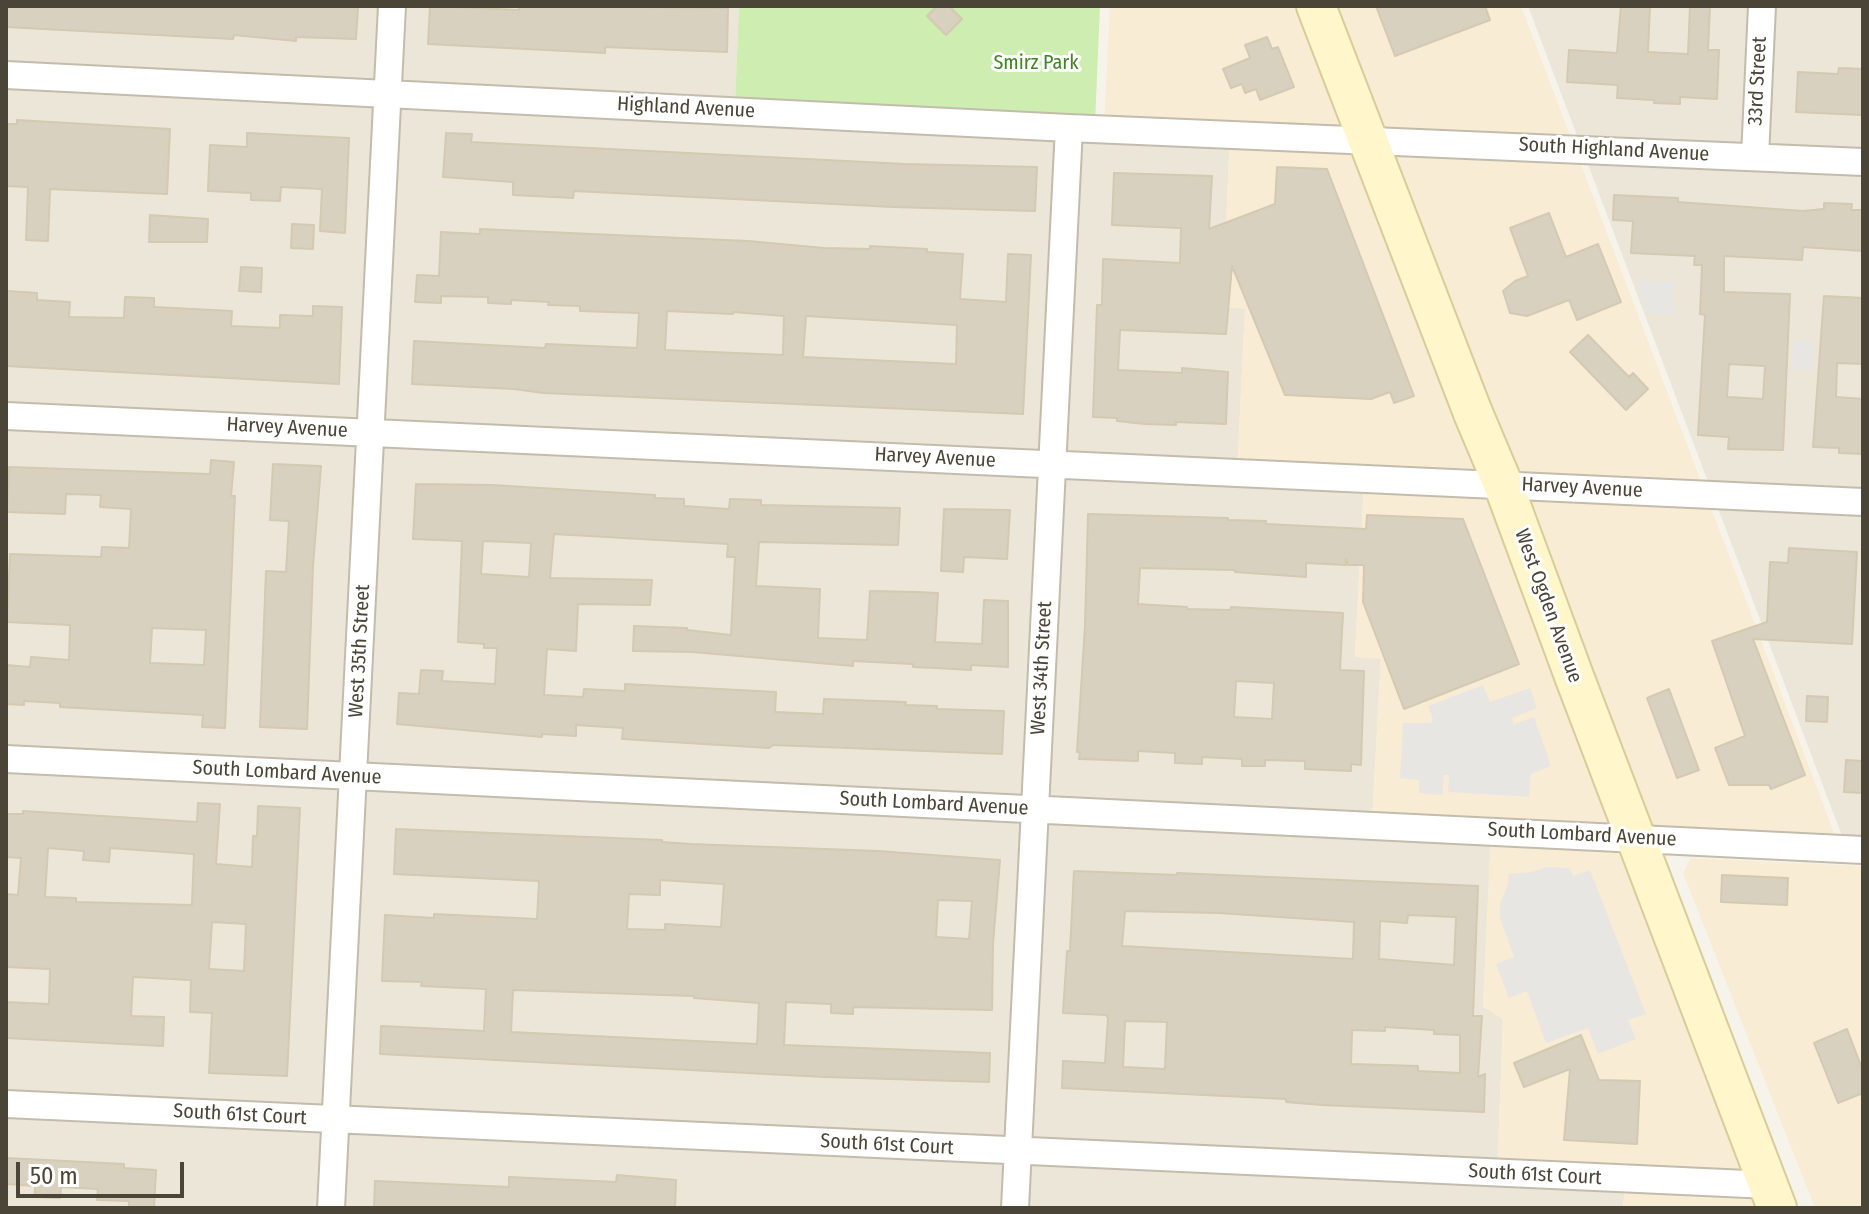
<!DOCTYPE html>
<style>
body{margin:0}
#map{position:relative;width:1869px;height:1214px;overflow:hidden;background:#f6f3ea;font-family:"Fira Sans Condensed",sans-serif}
canvas{display:block}
.frame{position:absolute;inset:0;border:8px solid #4b4537;pointer-events:none}
.scale{position:absolute;left:16px;top:1162px;width:168px;height:36px;box-sizing:border-box;border:4px solid #4b4537;border-top:0;padding-left:10px;font-size:24px;line-height:28px;white-space:nowrap;color:#4b4537;-webkit-text-stroke:6px #fff;paint-order:stroke}
</style>
<div id="map">
<canvas width="1869" height="1214"></canvas>
<div class="frame"></div>
<div class="scale">50 m</div>
</div>
<script>
const g = document.querySelector('canvas').getContext('2d');
g.lineJoin = 'round';
function fill(path, color) {
  g.fillStyle = color;
  g.fill(path, 'evenodd');
}
function poly(rows) {
  const path = new Path2D();
  for (const r of rows) {
    path.moveTo(r[0], r[1]);
    for (let i = 2; i < r.length; i += 2) path.lineTo(r[i], r[i + 1]);
  }
  return path;
}
function trace(path, color, width, dash) {
  g.strokeStyle = color;
  g.lineWidth = width;
  g.lineCap = dash ? 'butt' : 'round';
  g.setLineDash(dash || []);
  g.stroke(path);
}
function write(font, color, halo, rows, align = 'center') {
  g.font = font + ' "Fira Sans Condensed",sans-serif';
  g.lineWidth = 6;
  g.setLineDash([]);
  g.textBaseline = 'middle';
  g.strokeStyle = halo;
  g.fillStyle = color;
  for (const [text, x, y, turn = 0] of rows) {
    g.save();
    g.translate(x, y);
    g.rotate((+turn || 0) * Math.PI / 180);
    g.textAlign = isNaN(turn) ? turn : align;
    if (halo) g.strokeText(text, 0, 0);
    g.fillText(text, 0, 0);
    g.restore();
  }
}
const residential = poly([
 [6,6,385,6,324,1208,6,1208],
 [397,6,739,6,735,106,393,92],
 [1528,6,1863,6,1863,844,1845,844],
 [392,101,1230,128,1223,306,1245,308,1237,473,1364,480,1355,656,1381,658,1372,821,359,771],
 [358,781,1491,835,1483,1006,1503,1019,1497,1180,1625,1184,1623,1208,337,1208]
]);
const commercial = poly([
 [1110,6,1521,6,1839,846,1372,821,1381,659,1355,657,1364,480,1237,473,1245,309,1223,307,1230,128,1104,124],
 [1491,835,1631,845,1771,1208,1623,1208,1625,1184,1497,1180,1503,1019,1483,1007],
 [1691,858,1863,866,1863,1208,1815,1208,1683,873]
]);
const green = poly([
 [739,6,1100,6,1095,123,735,106]
]);
const parking = poly([
 [1636,280,1674,282,1673,314,1649,313],
 [1793,340,1812,341,1811,370,1792,369],
 [1483,685,1490,702,1530,688,1537,708,1512,718,1514,724,1534,717,1551,766,1531,774,1529,797,1448,792,1449,775,1444,775,1442,795,1419,793,1419,780,1400,778,1403,723,1431,723,1433,720,1428,706],
 [1547,867,1569,868,1573,876,1590,870,1646,1014,1628,1020,1636,1039,1598,1054,1588,1028,1546,1043,1527,991,1509,998,1496,964,1514,957,1500,918,1500,904,1508,884,1509,874,1532,872]
]);
const building = poly([
 [6,6,358,6,356,39,296,37,296,41,234,35,233,39,6,27,6,6],
 [430,6,519,10,519,6,728,8,727,52,605,47,605,53,428,44,430,6],
 [937,6,949,6,962,19,946,35,927,16,937,6],
 [1376,6,1485,6,1490,20,1395,56,1376,6],
 [1621,6,1650,6,1648,52,1688,54,1690,6,1710,6,1708,50,1719,50,1717,99,1680,97,1680,104,1654,103,1654,100,1617,98,1618,85,1567,82,1569,50,1617,53,1621,6],
 [1267,37,1272,49,1278,47,1294,87,1260,100,1256,89,1245,93,1242,84,1231,88,1223,69,1250,58,1245,45,1267,37],
 [1839,68,1863,69,1862,115,1796,112,1798,72,1838,74,1839,68],
 [17,120,170,129,167,194,50,189,48,241,26,240,28,187,6,186,6,124,17,124,17,120],
 [247,133,349,138,345,233,320,231,322,189,281,187,280,201,251,200,251,193,208,191,210,145,247,147,247,133],
 [446,133,472,134,471,142,905,164,1037,167,1035,211,893,207,574,191,573,198,513,195,513,182,443,177,446,133],
 [1277,167,1327,169,1414,396,1394,403,1390,392,1371,399,1285,395,1232,266,1226,334,1120,330,1118,370,1182,373,1182,368,1228,372,1226,424,1176,422,1176,425,1145,424,1117,421,1117,418,1093,417,1097,305,1102,305,1103,259,1180,263,1181,228,1112,225,1114,173,1212,176,1209,229,1275,204,1277,167],
 [1614,195,1678,198,1678,202,1803,211,1824,209,1824,203,1852,204,1851,210,1863,210,1863,251,1803,247,1802,260,1724,256,1724,292,1790,294,1783,450,1728,449,1729,437,1698,435,1705,315,1700,314,1702,265,1694,265,1695,256,1631,253,1633,221,1613,220,1614,195],
 [1729,364,1765,366,1763,399,1727,397,1729,364],
 [1549,213,1566,257,1598,244,1621,302,1577,320,1569,300,1527,316,1510,313,1503,291,1515,281,1528,276,1510,228,1549,213],
 [150,215,208,219,207,242,149,242,150,215],
 [292,224,314,225,313,249,291,248,292,224],
 [480,229,748,241,824,248,870,249,870,246,927,249,927,252,963,254,960,299,1006,302,1008,254,1031,255,1023,414,543,393,514,389,412,384,414,341,545,348,546,344,637,348,639,313,580,311,580,306,548,305,549,302,511,300,511,304,488,303,488,297,441,296,441,303,415,302,417,275,439,276,441,232,480,234,480,229],
 [667,311,733,314,733,312,784,316,783,355,665,350,667,311],
 [806,316,957,325,956,364,803,357,806,316],
 [241,267,262,268,261,292,239,291,241,267],
 [7,291,37,293,37,300,70,302,69,317,124,318,125,297,154,298,154,307,232,311,231,326,280,328,280,315,313,316,313,306,342,307,339,384,6,366,7,291],
 [1824,296,1863,298,1863,364,1837,363,1836,397,1863,399,1863,454,1839,453,1839,448,1813,447,1824,296],
 [1588,335,1629,377,1633,373,1648,389,1626,410,1570,352,1588,335],
 [211,460,234,462,231,496,235,496,234,517,225,728,202,727,203,715,60,707,60,703,24,701,24,705,6,704,6,665,30,667,31,657,69,660,70,625,7,622,10,554,101,557,102,547,129,548,131,509,100,507,101,495,66,494,65,514,7,512,9,467,210,474,211,460],
 [152,628,206,630,204,665,150,663,152,628],
 [273,464,321,466,313,566,307,729,260,727,266,571,286,572,289,521,270,520,273,464],
 [416,484,492,485,655,495,655,498,684,499,684,506,729,509,730,499,761,500,761,505,900,508,898,545,759,542,756,586,820,589,818,638,867,640,870,591,916,592,938,593,935,642,982,644,984,600,1008,601,1008,667,971,665,971,670,936,668,913,667,913,664,853,661,853,666,693,652,633,651,634,626,687,628,687,630,731,635,735,557,727,557,728,544,554,534,550,578,652,580,650,605,578,604,576,651,547,649,544,695,583,697,584,689,625,691,625,684,776,692,775,712,823,714,824,699,906,702,905,705,937,706,937,709,1004,711,1002,754,773,745,769,748,622,739,623,728,576,725,576,736,542,734,542,737,397,724,399,693,419,694,421,670,443,671,442,681,495,684,497,648,484,648,484,644,458,642,462,541,413,539,416,484],
 [483,541,531,543,529,577,481,574,483,541],
 [944,509,1010,510,1007,559,964,557,963,572,941,571,944,509],
 [1088,514,1228,518,1228,520,1266,521,1266,524,1366,529,1367,515,1463,519,1519,664,1404,709,1363,602,1364,565,1348,565,1346,559,1346,565,1306,563,1306,577,1235,572,1235,570,1140,568,1138,604,1187,607,1187,609,1230,610,1231,607,1343,613,1340,670,1364,671,1361,765,1351,764,1351,771,1305,769,1305,761,1265,760,1265,766,1242,766,1242,759,1202,757,1202,764,1175,763,1175,753,1138,751,1138,761,1079,759,1080,752,1077,752,1085,626,1088,514],
 [1236,681,1274,683,1272,719,1234,717,1236,681],
 [1789,548,1857,552,1852,644,1753,639,1805,775,1771,789,1769,785,1729,785,1715,748,1745,736,1712,641,1767,622,1770,562,1788,563,1789,548],
 [1669,689,1699,770,1677,778,1647,698,1669,689],
 [1807,696,1828,697,1827,722,1806,721,1807,696],
 [1846,760,1863,761,1863,793,1844,792,1846,760],
 [198,803,220,804,216,864,252,867,253,836,257,836,258,806,300,808,287,1076,209,1073,212,1013,190,1012,191,980,133,977,131,1016,164,1017,163,1046,6,1038,6,1002,49,1004,50,969,6,967,6,894,18,895,21,858,6,857,6,814,23,814,23,811,197,822,198,803],
 [48,848,84,851,83,860,109,862,110,848,194,854,192,905,76,902,76,898,45,897,48,848],
 [212,922,246,924,244,971,209,969,212,922],
 [396,829,662,840,662,842,691,844,878,851,1000,860,993,943,992,1010,853,1007,853,1014,831,1013,831,1004,786,1002,784,1045,990,1053,989,1082,825,1077,380,1054,381,1026,484,1031,486,989,421,986,422,982,382,981,385,915,434,918,434,914,537,919,539,881,394,874,396,829],
 [660,880,724,884,721,927,665,924,665,930,627,929,629,894,660,895,660,880],
 [938,900,972,901,969,939,936,937,938,900],
 [513,990,694,996,694,998,759,1003,757,1044,511,1032,513,990],
 [1074,871,1177,875,1177,873,1478,886,1473,1016,1482,1016,1478,1077,1485,1074,1484,1112,1322,1105,1286,1102,1286,1099,1062,1088,1063,1061,1105,1063,1108,1018,1106,1015,1063,1013,1067,951,1070,951,1074,871],
 [1125,911,1219,913,1354,922,1353,959,1122,946,1125,911],
 [1408,915,1456,917,1454,965,1379,959,1380,921,1407,923,1408,915],
 [1125,1021,1167,1022,1165,1069,1123,1067,1125,1021],
 [1385,1027,1434,1030,1434,1034,1460,1035,1460,1073,1418,1071,1418,1066,1351,1064,1352,1030,1385,1031,1385,1027],
 [1722,875,1788,878,1787,905,1721,902,1722,875],
 [1847,1029,1863,1071,1863,1093,1838,1103,1814,1043,1847,1029],
 [1581,1035,1599,1080,1640,1081,1637,1144,1564,1140,1570,1069,1524,1087,1514,1063,1581,1035],
 [7,1158,124,1164,124,1168,156,1170,154,1208,129,1208,129,1201,97,1200,98,1189,61,1187,60,1198,35,1197,35,1186,6,1184,7,1158],
 [617,1175,676,1180,675,1208,374,1208,375,1181,509,1187,509,1177,616,1182,617,1175]
]);
const minor = poly([
 [6,75,1069,128,1863,162],
 [1755,157,1762,6],
 [6,416,1863,502],
 [6,759,1863,850],
 [6,1104,1769,1185],
 [331,1208,392,6],
 [1015,1208,1069,128]
]);
const secondary = poly([
 [1316,6,1473,413,1503,484,1574,676,1777,1208]
]);
const parkNames = [
 ["Smirz Park",1036,63]
];
const streetNames = [
 ["33rd Street",1758,81,-87],
 ["Highland Avenue",686,108,3],
 ["South Highland Avenue",1614,150,3],
 ["Harvey Avenue",287,428,3],
 ["Harvey Avenue",935,458,3],
 ["Harvey Avenue",1582,488,3],
 ["West Ogden Avenue",1548,606,70],
 ["West 35th Street",360,651,-87],
 ["West 34th Street",1042,668,-87],
 ["South Lombard Avenue",287,773,3],
 ["South Lombard Avenue",934,804,3],
 ["South Lombard Avenue",1582,835,3],
 ["South 61st Court",240,1115,3],
 ["South 61st Court",887,1145,3],
 ["South 61st Court",1535,1175,3]
];
fill(residential, '#ebe6d8');
fill(commercial, '#f9ecd5');
fill(green, '#cdedb1');
fill(parking, '#e8e6e2');
fill(building, '#d9d1bf');
trace(building, '#d4c9b1', 2);
trace(minor, '#c3bcac', 30);
trace(secondary, '#d9cc97', 42);
trace(minor, '#fff', 26);
trace(secondary, '#fff6cc', 38);
write('20px', '#428325', '#fff', parkNames);
write('20px', '#4b4537', '#fff', streetNames);
</script>
